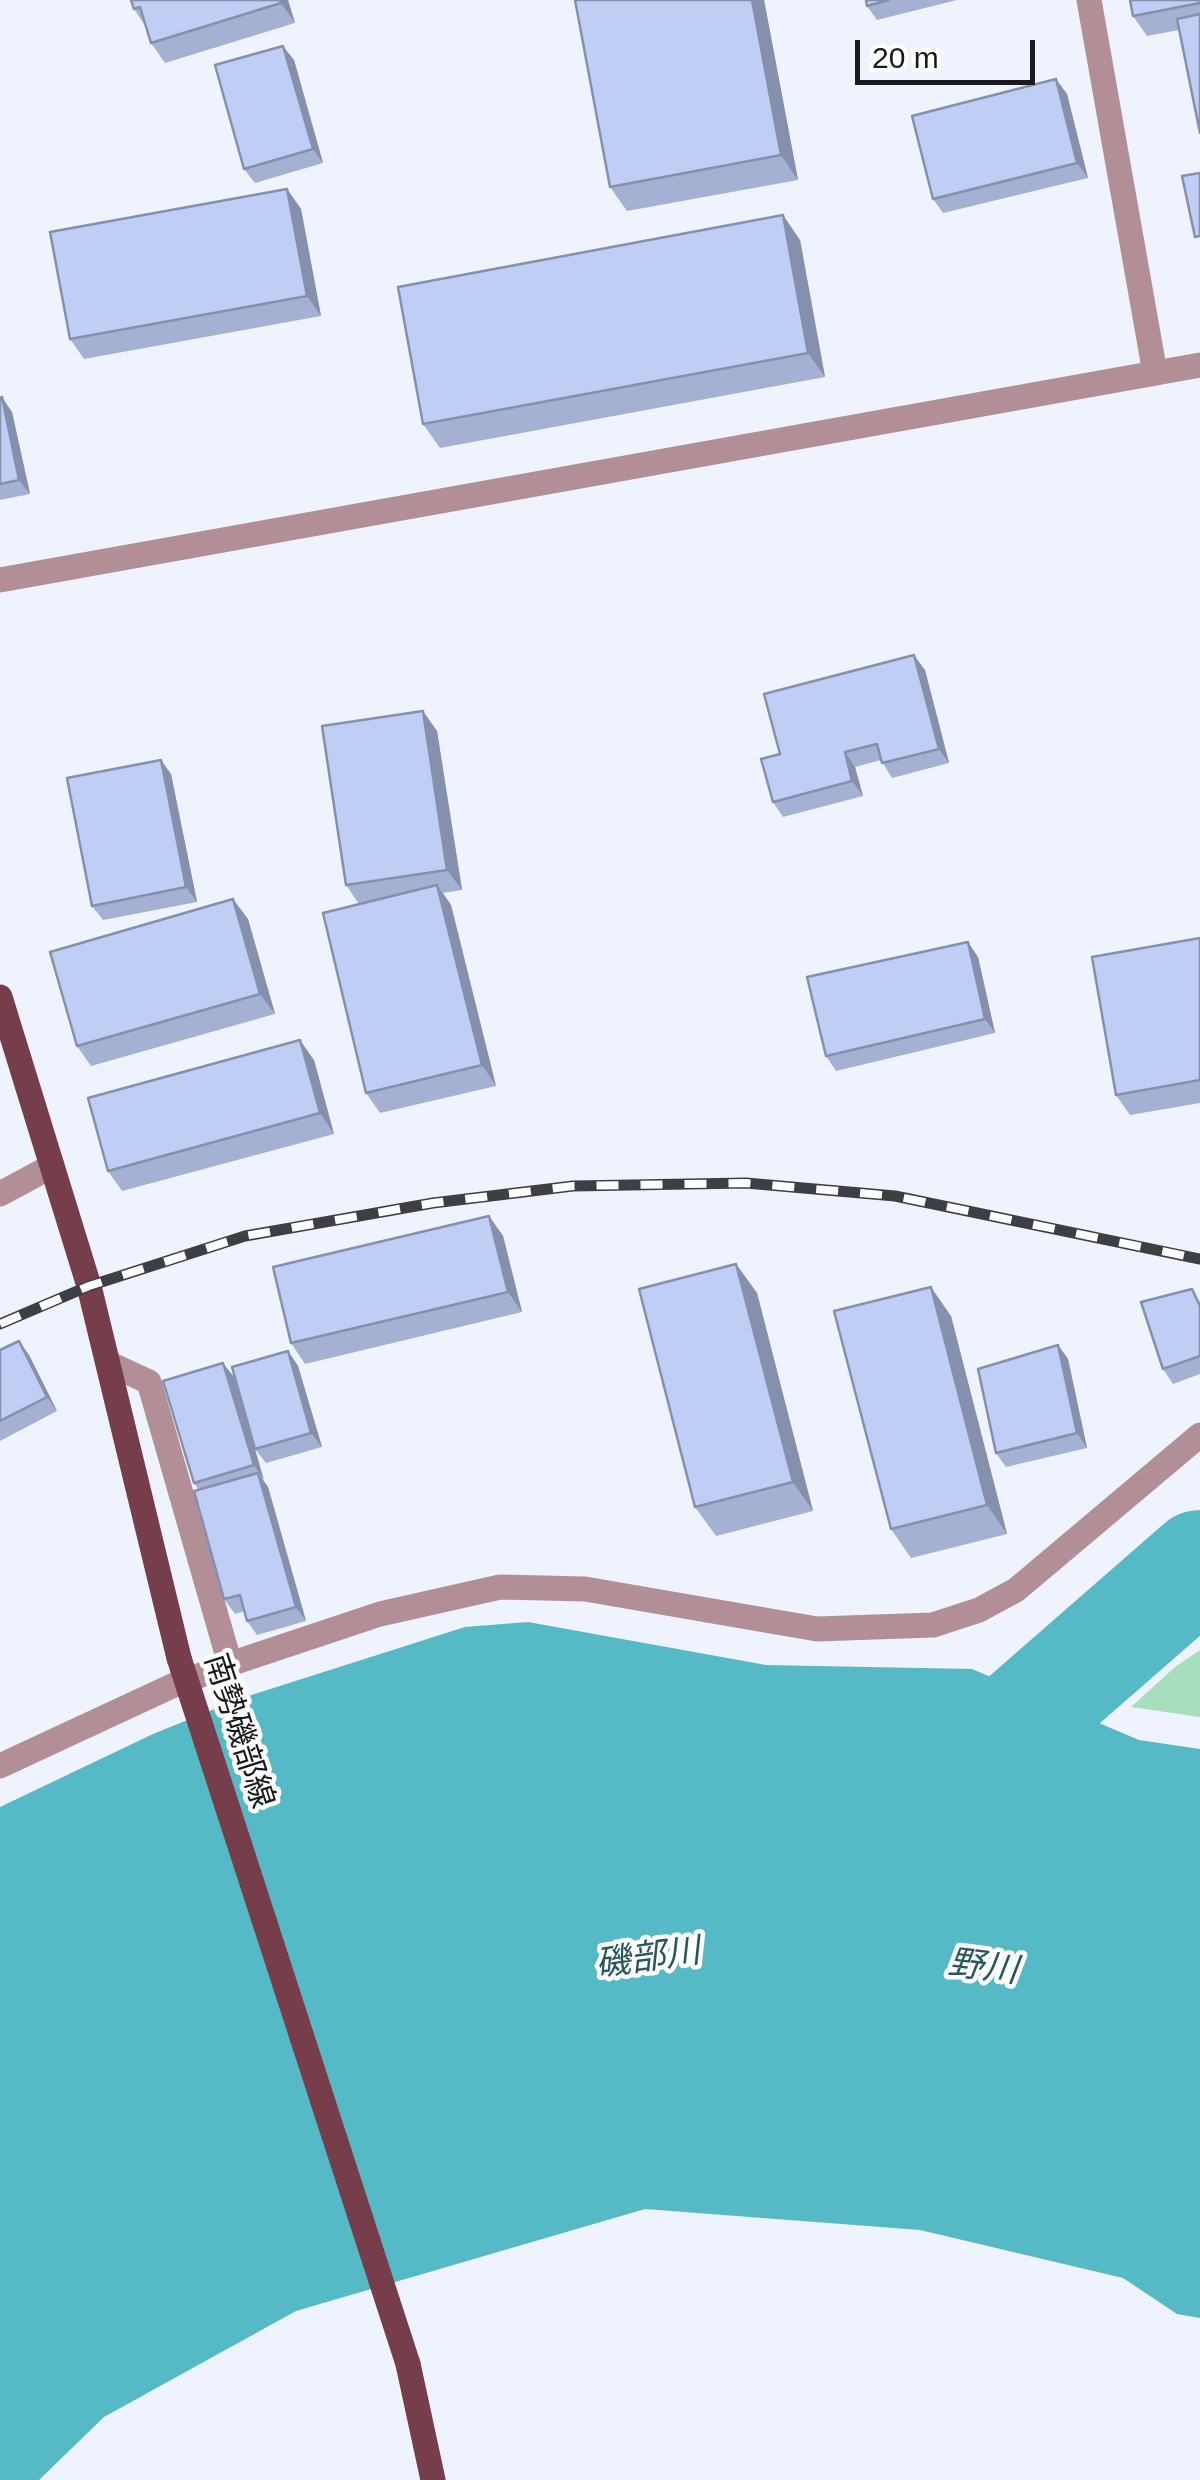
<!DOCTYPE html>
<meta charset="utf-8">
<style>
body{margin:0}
#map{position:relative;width:1200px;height:2480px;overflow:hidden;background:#eff3fe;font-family:Helvetica,sans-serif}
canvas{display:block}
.scale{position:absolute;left:855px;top:40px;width:180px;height:45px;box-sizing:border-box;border:5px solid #181a1d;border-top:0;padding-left:12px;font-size:30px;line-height:35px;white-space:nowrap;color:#181a1d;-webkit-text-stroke:8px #fff;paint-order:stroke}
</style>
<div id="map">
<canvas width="1200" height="2480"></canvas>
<div class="scale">20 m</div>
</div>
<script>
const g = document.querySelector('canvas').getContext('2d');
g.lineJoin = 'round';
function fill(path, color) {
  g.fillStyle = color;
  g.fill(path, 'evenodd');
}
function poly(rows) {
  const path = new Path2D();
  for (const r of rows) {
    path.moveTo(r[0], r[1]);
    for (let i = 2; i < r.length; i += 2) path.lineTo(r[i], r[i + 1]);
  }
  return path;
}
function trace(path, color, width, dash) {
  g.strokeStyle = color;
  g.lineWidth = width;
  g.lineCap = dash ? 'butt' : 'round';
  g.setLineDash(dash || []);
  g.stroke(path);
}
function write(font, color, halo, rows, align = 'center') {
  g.font = font + ' Helvetica,"Noto Sans JP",sans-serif';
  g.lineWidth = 9;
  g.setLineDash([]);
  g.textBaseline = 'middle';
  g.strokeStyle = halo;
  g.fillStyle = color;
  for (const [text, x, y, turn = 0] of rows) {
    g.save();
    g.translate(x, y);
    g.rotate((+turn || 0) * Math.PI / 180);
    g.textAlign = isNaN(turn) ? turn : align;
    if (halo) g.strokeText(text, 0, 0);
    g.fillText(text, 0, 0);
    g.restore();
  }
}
const green = poly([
 [1200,1650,1200,1717,1131,1707,1175,1667]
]);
const water = poly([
 [528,1622,766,1665,972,1669,1139,1740,1200,1749,1200,2318,1177,2314,1123,2278,920,2230,645,2209,296,2311,104,2417,39,2480,0,2480,0,1807,153,1734,242,1698,465,1627]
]);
const river = poly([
 [932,1798,1200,1564]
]);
const minor = poly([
 [1089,0,1155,373],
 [0,1194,52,1166],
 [108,1363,149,1382,230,1664],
 [0,1766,172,1686,230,1664,380,1614,500,1587,585,1589,817,1629,933,1625,979,1610,1016,1590,1200,1435]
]);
const tertiary = poly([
 [0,580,1200,365]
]);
const primary = poly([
 [0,997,89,1286,179,1658],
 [408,2364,433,2480]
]);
const rail = poly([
 [0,1324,89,1286,245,1236,433,1203,573,1186,746,1183,895,1196,1200,1259]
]);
const primaryBridge = poly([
 [179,1658,408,2364]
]);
const wall = poly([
 [131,0,288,0,295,23,165,63,151,43,146,27,134,9],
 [764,0,798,180,627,211,610,187],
 [866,0,957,0,877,20,867,6],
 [1200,0,1200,133,1179,30,1147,36,1133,16],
 [294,60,323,163,255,183,244,169],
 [1067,94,1088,178,943,213,933,199],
 [287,189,301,209,321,316,84,359,70,339],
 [800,240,825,377,440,448,423,424],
 [0,398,12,412,30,494,0,500],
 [925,670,949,763,892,778,881,760,855,767,863,796,783,817,773,802,780,754],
 [437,731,462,890,443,893,451,905,496,1086,380,1113,366,1093,359,904,346,885],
 [171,774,197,902,103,920,92,906],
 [248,919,275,1014,91,1066,77,1046],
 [1200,938,1200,1103,1130,1115,1116,1095],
 [978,957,995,1033,836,1071,826,1056],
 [314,1060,334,1134,122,1191,108,1171],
 [489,1216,503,1236,522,1312,305,1364,291,1343],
 [736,1264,757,1293,813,1511,716,1536,695,1507],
 [1200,1300,1200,1374,1173,1384,1163,1369],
 [951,1316,1007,1534,911,1558,891,1529],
 [1058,1345,1068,1359,1087,1448,1006,1467,996,1453],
 [0,1350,29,1355,57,1411,0,1441],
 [288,1351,298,1366,322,1447,266,1463,255,1449],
 [234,1377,263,1480,268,1487,306,1621,257,1635,247,1621,245,1611,235,1614,224,1599,199,1490,194,1483]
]);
const shadedWall = poly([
 [280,0,288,0,295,23,281,3],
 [752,0,764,0,798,180,781,155],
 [283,46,294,60,323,163,313,149],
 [1056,79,1067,94,1088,178,1077,163],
 [287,189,301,209,321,316,307,296],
 [783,215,800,240,825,377,808,353],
 [2,397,12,412,30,494,19,480],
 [914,655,925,670,949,763,939,749],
 [423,711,437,731,462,890,447,870],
 [845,752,855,767,863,796,852,781],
 [161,760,171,774,197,902,186,887],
 [437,885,451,905,496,1086,482,1065],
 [233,899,248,919,275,1014,260,994],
 [968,942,978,957,995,1033,985,1019],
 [300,1040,314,1060,334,1134,320,1113],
 [489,1216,503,1236,522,1312,508,1292],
 [736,1264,757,1293,813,1511,793,1482],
 [931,1287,951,1316,1007,1534,987,1505],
 [19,1341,29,1355,57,1411,47,1397],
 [1058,1345,1068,1359,1087,1448,1077,1433],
 [288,1351,298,1366,322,1447,311,1433],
 [223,1363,234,1377,264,1480,254,1465],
 [258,1473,268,1487,306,1621,296,1607]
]);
const building = poly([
 [131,0,280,0,281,3,151,43,140,7,134,9,131,0],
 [575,0,752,0,781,155,610,187,575,0],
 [866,0,889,0,867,6,866,0],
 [1130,0,1200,0,1200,3,1133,16,1130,0],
 [1200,14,1200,133,1177,19,1200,14],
 [283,46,313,149,244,169,215,65,283,46],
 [1056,79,1077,163,933,199,912,116,1056,79],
 [1200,173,1200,236,1195,237,1182,176,1200,173],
 [287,189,307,296,70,339,50,232,287,189],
 [783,215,808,353,423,424,398,287,783,215],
 [2,397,19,480,0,484,0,398,2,397],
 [914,655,939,749,882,763,877,744,845,752,852,781,773,802,761,759,780,754,764,694,914,655],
 [423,711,447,870,346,885,322,726,423,711],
 [161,760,186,887,92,906,67,778,161,760],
 [437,885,482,1065,366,1093,323,913,437,885],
 [233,899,260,994,77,1046,50,952,233,899],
 [1200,938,1200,1080,1116,1095,1092,957,1200,938],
 [968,942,985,1019,826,1056,807,977,968,942],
 [300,1040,320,1113,108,1171,88,1098,300,1040],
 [489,1216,508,1292,291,1343,273,1267,489,1216],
 [736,1264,793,1482,695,1507,639,1289,736,1264],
 [931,1287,987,1505,891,1529,834,1311,931,1287],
 [1192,1289,1200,1306,1200,1356,1163,1369,1141,1302,1192,1289],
 [19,1341,47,1397,0,1421,0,1350,19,1341],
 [1058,1345,1077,1433,996,1453,978,1369,1058,1345],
 [288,1351,311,1433,255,1449,232,1367,288,1351],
 [223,1363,254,1465,194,1483,163,1381,223,1363],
 [258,1473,296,1607,247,1621,240,1595,224,1599,194,1491,258,1473]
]);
const streetNames = [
 ["南勢磯部線",238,1731,72]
];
const waterNames = [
 ["磯部川",648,1959,-8],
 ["野川",983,1968,7]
];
fill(green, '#a7debd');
fill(water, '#55bac5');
trace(river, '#55bac5', 108);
trace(minor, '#b28f96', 25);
trace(tertiary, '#b28f96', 25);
trace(primary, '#763d4b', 25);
trace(rail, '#3d3f44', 11);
trace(rail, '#fff', 8, [22]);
trace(primaryBridge, '#763d4b', 25);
fill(wall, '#a4b1d3');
fill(shadedWall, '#8690ac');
fill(building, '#bfcef5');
trace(building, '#8690ac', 2.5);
write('32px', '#181a1d', '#fff', streetNames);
write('italic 35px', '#29565b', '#fff', waterNames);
</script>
